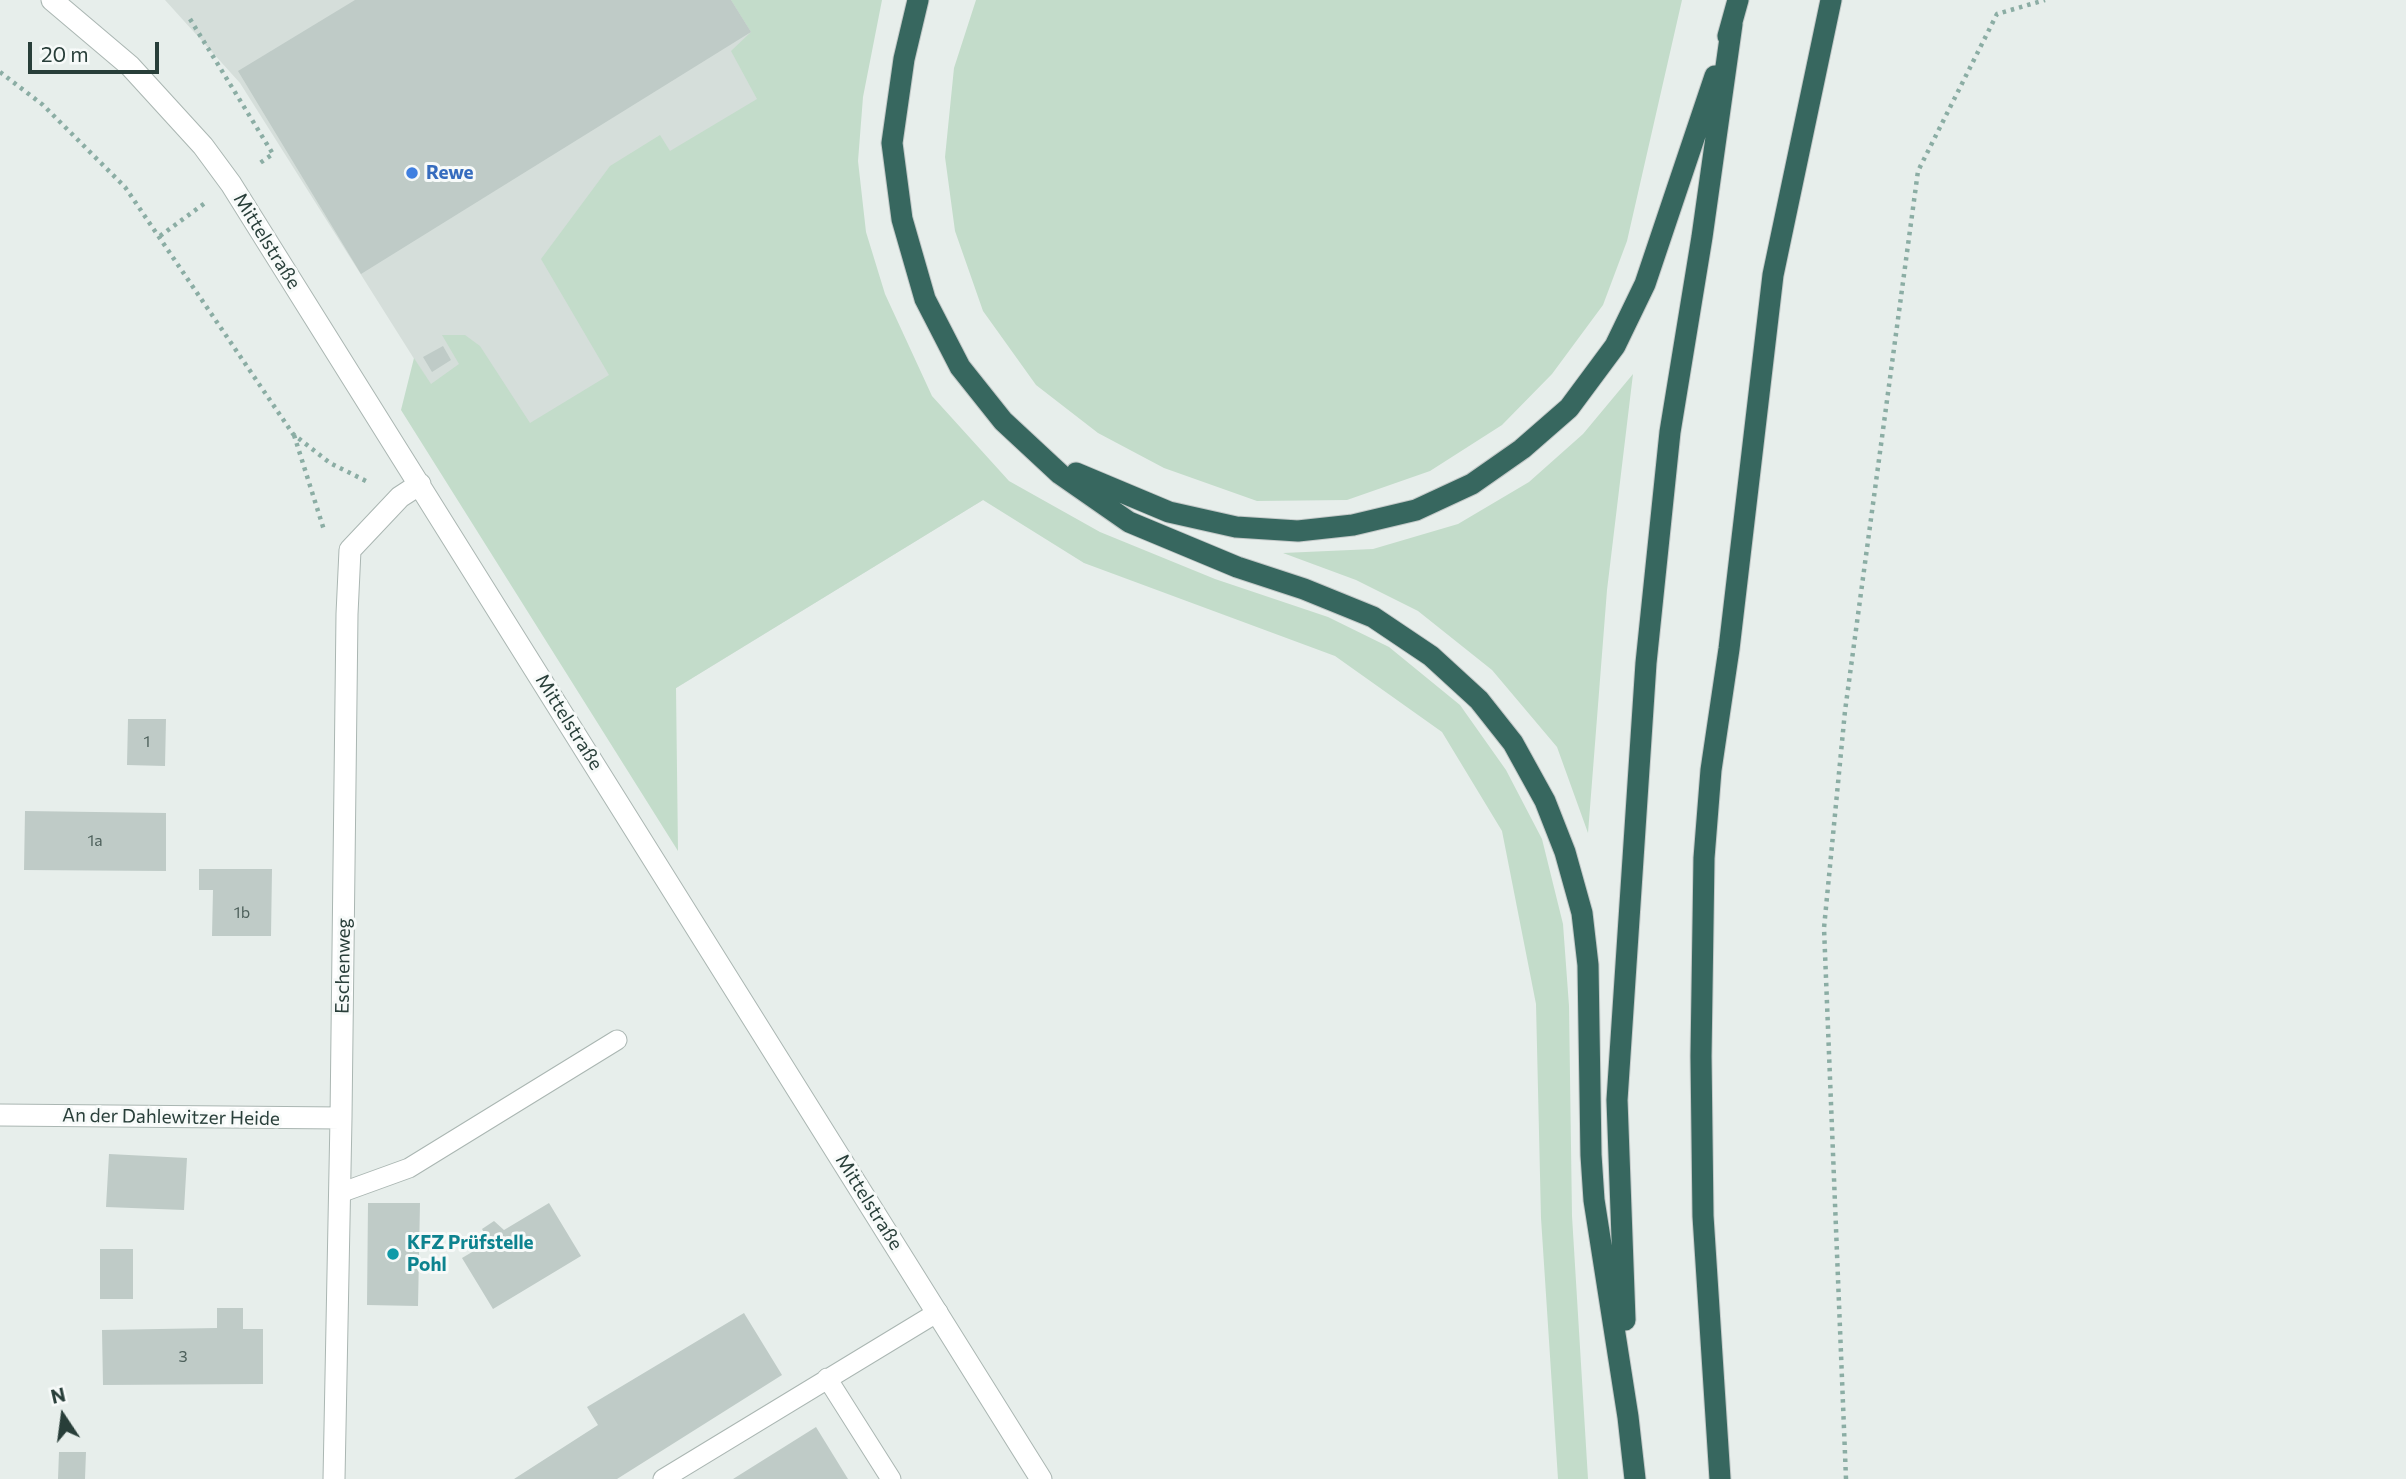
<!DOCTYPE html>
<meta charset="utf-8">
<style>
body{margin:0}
#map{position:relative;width:2406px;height:1479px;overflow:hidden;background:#e7eeeb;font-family:Commissioner,sans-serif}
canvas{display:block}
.north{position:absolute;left:28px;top:1381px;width:70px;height:70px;-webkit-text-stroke:5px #f7faf9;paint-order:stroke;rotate:347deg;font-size:19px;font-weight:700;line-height:28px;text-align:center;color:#283e39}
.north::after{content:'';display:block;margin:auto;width:24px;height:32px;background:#283e39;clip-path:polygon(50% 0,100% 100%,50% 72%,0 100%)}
.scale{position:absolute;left:28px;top:42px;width:131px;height:32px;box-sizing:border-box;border:4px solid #283e39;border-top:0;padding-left:9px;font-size:21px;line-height:24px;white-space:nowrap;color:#283e39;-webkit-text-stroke:5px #f7faf9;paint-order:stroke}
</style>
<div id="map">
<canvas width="2406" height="1479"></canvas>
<div class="north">N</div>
<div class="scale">20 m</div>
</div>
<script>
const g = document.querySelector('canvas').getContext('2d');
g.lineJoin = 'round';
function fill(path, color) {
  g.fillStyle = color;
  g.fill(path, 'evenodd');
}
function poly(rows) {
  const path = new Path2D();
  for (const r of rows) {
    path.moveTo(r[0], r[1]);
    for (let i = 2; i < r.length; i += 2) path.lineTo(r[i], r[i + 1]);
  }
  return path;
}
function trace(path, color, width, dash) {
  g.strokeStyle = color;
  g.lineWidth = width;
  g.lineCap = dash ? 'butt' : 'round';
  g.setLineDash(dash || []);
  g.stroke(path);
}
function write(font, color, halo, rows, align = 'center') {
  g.font = font + ' Commissioner,sans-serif';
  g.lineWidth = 6;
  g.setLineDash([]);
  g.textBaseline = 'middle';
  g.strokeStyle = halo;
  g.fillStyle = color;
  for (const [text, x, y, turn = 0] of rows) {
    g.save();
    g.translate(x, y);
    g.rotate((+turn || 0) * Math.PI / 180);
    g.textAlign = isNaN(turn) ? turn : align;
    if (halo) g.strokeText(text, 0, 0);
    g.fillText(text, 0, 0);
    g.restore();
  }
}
const built = poly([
 [165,0,799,0,795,138,983,500,637,712,240,83]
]);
const green = poly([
 [731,0,882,0,863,97,858,161,866,232,885,294,932,396,1009,481,1100,532,1215,579,1328,617,1389,647,1460,705,1506,770,1542,839,1563,924,1569,1006,1572,1216,1588,1479,1558,1479,1541,1218,1536,1004,1502,831,1442,732,1335,656,1084,563,983,500,676,688,678,851,401,410,414,358,431,384,459,364,442,335,465,335,480,346,530,423,609,375,541,259,610,166,660,135,670,151,757,99,731,51,751,32],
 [976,0,1682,0,1627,241,1603,305,1552,374,1502,425,1430,471,1347,500,1257,501,1164,468,1098,433,1036,385,983,311,955,231,945,157,954,68],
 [1633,374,1607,590,1588,833,1557,747,1492,670,1418,611,1356,580,1283,553,1373,549,1458,524,1529,482,1583,434]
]);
const building = poly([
 [355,0,731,0,751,32,361,274,238,71],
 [443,346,451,360,432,372,423,357],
 [128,719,166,719,165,766,127,765],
 [25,811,166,813,166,871,24,870],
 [199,869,272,869,271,936,212,936,213,890,199,890],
 [109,1154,187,1158,184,1210,106,1207],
 [368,1203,420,1203,418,1306,367,1305],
 [549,1203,581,1256,493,1309,462,1258,489,1242,482,1229,494,1221,504,1230],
 [100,1249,133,1249,133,1299,100,1299],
 [217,1308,243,1308,243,1329,263,1329,263,1384,103,1385,102,1330,217,1328],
 [744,1313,782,1375,617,1479,514,1479,598,1425,587,1407],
 [816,1427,848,1479,733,1479],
 [59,1452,86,1452,85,1479,58,1479]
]);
const path = poly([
 [190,19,273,154,257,165],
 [0,72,43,105,125,187,293,434,330,463,368,482],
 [160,236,205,203],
 [294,435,324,530],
 [1846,1479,1824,928,1845,711,1918,171,1997,14,2045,0]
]);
const lane = poly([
 [340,1193,409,1168,617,1040],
 [827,1378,891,1479],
 [663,1479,938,1312]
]);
const street = poly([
 [52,0,130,66,203,146,231,184,1041,1479],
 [0,1115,341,1118],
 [334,1479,341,1118,347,614,350,550,400,497,420,484]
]);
const highway = poly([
 [918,0,904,59,892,143,902,219,925,299,960,367,1003,421,1060,474,1129,522,1237,567,1304,589,1373,617,1431,656,1479,700,1513,743,1545,801,1565,852,1582,913,1588,965,1591,1155,1594,1200,1628,1417,1635,1479],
 [1728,36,1738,0],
 [1076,473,1169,512,1236,527,1298,531,1353,525,1416,510,1472,484,1522,449,1569,408,1615,346,1645,284,1715,76],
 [1625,1320,1617,1100,1646,663,1670,432,1702,237,1732,24],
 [1720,1479,1703,1216,1701,1056,1704,858,1711,770,1729,649,1773,275,1831,0]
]);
const markers = [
 [412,173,7,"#3f7fe0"],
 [393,1254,7,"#0f9aa8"]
];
const numberNames = [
 ["1",147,742],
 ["1a",95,841],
 ["1b",242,913],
 ["3",183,1357]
];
const shopNames = [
 ["Rewe",426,173]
];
const streetNames = [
 ["Mittelstraße",267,241,58],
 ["Mittelstraße",569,722,58],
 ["Eschenweg",343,966,-89],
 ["An der Dahlewitzer Heide",171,1117,1],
 ["Mittelstraße",869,1202,58]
];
const cultureNames = [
 ["KFZ Prüfstelle",407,1243],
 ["Pohl",407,1265]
];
fill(built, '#d5deda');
fill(green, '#c3dcca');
fill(building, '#bfcbc7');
trace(lane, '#aab6b2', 21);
trace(street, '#aab6b2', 23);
trace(highway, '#c3c9c8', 23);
trace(path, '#8bada4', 4.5, [3.5, 5]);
trace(lane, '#fff', 19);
trace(street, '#fff', 21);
trace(highway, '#37675f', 21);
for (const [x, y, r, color] of markers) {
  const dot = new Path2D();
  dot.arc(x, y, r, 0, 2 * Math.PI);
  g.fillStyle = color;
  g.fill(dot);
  trace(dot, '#f7faf9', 2.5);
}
write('16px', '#4e615c', null, numberNames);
write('bold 19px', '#366cbe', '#f7faf9', shopNames, 'left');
write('19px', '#283e39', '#f7faf9', streetNames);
write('bold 19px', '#0d838f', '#f7faf9', cultureNames, 'left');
</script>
